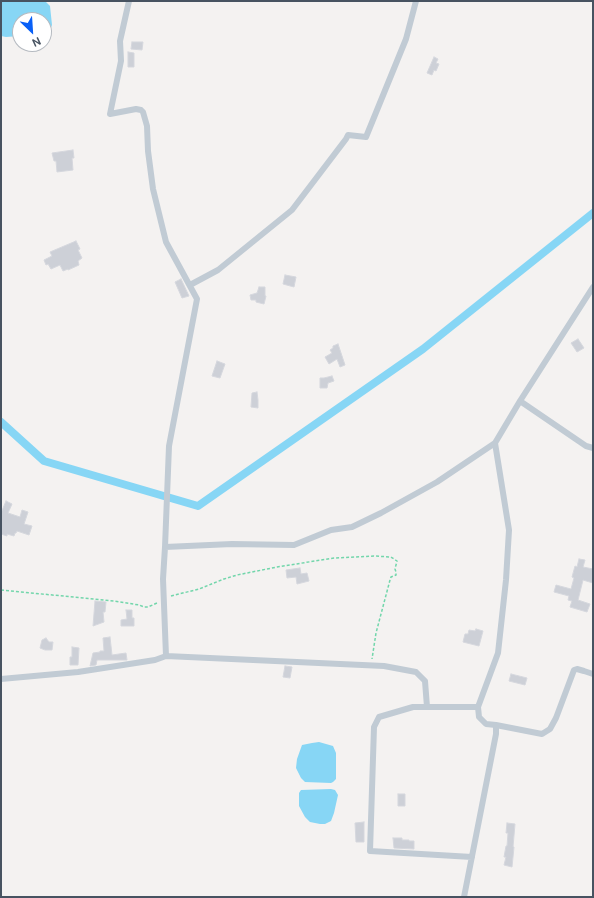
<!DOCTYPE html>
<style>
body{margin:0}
#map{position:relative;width:594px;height:898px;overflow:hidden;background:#f4f2f1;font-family:"DM Sans",sans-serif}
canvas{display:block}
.frame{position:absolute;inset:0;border:2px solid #475361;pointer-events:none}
.north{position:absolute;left:12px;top:12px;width:40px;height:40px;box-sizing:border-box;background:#fff;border:1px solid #b5bac0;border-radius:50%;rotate:155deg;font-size:11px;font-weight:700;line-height:16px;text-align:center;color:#475361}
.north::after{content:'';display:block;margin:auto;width:14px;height:18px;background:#0960f7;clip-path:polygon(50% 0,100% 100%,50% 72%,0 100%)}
</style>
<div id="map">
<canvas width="594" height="898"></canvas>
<div class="frame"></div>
<div class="north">N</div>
</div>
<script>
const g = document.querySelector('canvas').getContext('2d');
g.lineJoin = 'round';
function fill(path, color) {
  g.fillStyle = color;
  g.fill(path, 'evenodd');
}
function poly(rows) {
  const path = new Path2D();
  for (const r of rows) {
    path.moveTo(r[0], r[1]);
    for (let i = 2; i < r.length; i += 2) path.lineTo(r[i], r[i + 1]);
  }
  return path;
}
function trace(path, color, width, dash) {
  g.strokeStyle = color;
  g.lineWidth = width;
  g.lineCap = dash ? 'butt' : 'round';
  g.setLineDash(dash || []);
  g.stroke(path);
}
const water = poly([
 [1,1,43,1,46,2,50,6,52,25,49,32,44,34,44,20,20,20,20,36,6,37,1,36],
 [319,742,333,746,336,753,336,779,333,782,331,783,305,782,301,778,296,768,297,759,302,745,312,743],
 [331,789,335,790,338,795,334,813,331,821,325,824,320,824,310,822,305,817,299,806,299,793,301,790]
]);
const canal = poly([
 [1,422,44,461,198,506,423,349,593,213]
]);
const building = poly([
 [132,42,143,42,142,50,131,49,132,42],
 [128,52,134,53,134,67,128,67,128,52],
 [434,57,438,59,436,63,439,64,436,71,434,70,432,75,427,73,434,57],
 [73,150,74,158,72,158,73,170,57,172,56,161,54,161,52,153,73,150],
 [76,241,80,249,78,250,82,258,78,261,79,265,68,270,68,269,63,271,60,265,51,269,48,264,46,265,44,260,52,256,50,252,76,241],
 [285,275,296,277,294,287,283,284,285,275],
 [181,279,189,296,182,298,175,282,181,279],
 [259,287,265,287,265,296,266,296,264,304,256,302,256,300,251,300,250,295,257,293,259,287],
 [578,339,584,348,577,352,571,343,578,339],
 [338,344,345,365,340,367,337,359,329,364,325,357,332,353,330,350,333,348,333,346,338,344],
 [217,361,225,364,220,378,212,376,217,361],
 [332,376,334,381,328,383,327,388,320,388,320,378,324,378,332,376],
 [257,392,258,400,258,408,251,407,252,393,257,392],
 [6,501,12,504,8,513,20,517,22,510,28,512,24,524,32,526,29,535,17,531,16,533,15,533,14,536,7,534,7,536,1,534,1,513,6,501],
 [579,559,585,560,583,567,593,569,593,583,583,580,578,600,590,604,587,612,570,607,572,601,568,600,569,596,554,592,556,585,571,589,574,578,572,577,575,566,577,567,579,559],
 [300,568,301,574,307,573,309,581,297,584,296,577,287,578,286,570,300,568],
 [95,601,106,602,105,612,103,612,104,622,93,626,95,601],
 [126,610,132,610,132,618,134,618,134,626,121,626,121,620,127,619,126,610],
 [476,629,483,631,479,646,463,642,465,634,468,634,469,630,475,631,476,629],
 [110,637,112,655,126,653,127,660,97,660,96,665,90,666,93,653,100,652,100,651,104,651,103,638,110,637],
 [46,638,49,642,53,642,52,650,45,650,40,648,42,640,46,638],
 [72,647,79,648,78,665,70,665,70,657,72,657,72,647],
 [285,666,292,667,290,678,283,677,285,666],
 [511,674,527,678,525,685,509,681,511,674],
 [398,794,405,794,405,806,398,806,398,794],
 [364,822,364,842,356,842,355,823,364,822],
 [507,823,515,824,513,847,514,847,512,867,504,865,506,857,504,857,506,846,507,846,508,833,506,833,507,823],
 [393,838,402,838,402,840,409,840,409,841,414,841,414,849,394,848,393,838]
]);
const path = poly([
 [1,590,114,601,139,605,144,607,148,607,157,603],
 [171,596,199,589,224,579,237,575,277,567,334,558,374,556,391,557,397,561,395,569,396,572,396,575,391,577,390,580,376,633,372,659]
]);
const street = poly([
 [129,1,120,41,121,61,110,114,136,109,141,110,143,112,147,126,148,151,153,189,166,242,197,299,169,446,165,547,232,544,294,545,331,530,352,527,381,513,437,482,495,443],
 [190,285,218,270,292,210,346,139,348,135,366,137,406,39,416,1],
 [520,401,586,446,593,448],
 [166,656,384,666,416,672,425,681,427,707],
 [1,679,78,672,155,660,166,656,163,579,165,547],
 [496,725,542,734,550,729,556,718,574,670,577,669,584,671,593,674],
 [472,857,370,851,374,727,379,717,413,707,478,707],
 [464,897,496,734,496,725,486,724,479,717,478,707,498,653,506,580,509,530,495,443,520,401,593,287]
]);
fill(water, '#87d6f5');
trace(canal, '#87d6f5', 8);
fill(building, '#cdd0d7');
trace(building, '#d5d7dd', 1);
trace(path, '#72d6ab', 1.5, [3, 2]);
trace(street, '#c1cbd4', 6);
</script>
